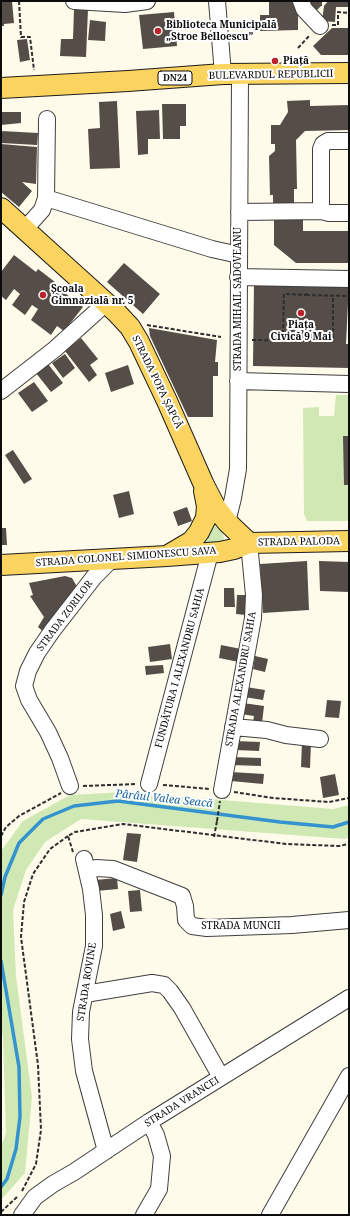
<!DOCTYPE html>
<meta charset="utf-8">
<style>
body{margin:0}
#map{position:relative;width:350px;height:1216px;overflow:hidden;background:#fffbea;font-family:"Noto Serif",serif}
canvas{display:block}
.frame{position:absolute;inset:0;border:2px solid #0c0c0c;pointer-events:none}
</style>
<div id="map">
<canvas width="350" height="1216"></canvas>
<div class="frame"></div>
</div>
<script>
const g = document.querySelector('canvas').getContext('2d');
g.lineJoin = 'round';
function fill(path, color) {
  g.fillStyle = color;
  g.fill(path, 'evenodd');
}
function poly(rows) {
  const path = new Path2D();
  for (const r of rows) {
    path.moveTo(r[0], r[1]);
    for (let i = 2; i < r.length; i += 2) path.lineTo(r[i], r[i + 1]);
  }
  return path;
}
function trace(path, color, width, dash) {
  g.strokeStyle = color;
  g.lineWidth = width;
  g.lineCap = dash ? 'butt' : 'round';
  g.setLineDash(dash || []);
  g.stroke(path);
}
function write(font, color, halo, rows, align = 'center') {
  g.font = font + ' "Noto Serif",serif';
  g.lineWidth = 4;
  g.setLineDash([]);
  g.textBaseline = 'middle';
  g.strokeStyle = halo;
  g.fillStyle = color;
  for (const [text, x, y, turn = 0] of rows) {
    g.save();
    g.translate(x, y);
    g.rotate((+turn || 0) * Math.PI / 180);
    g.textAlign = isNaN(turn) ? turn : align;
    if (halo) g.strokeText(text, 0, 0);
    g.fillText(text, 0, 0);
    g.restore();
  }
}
const green = poly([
 [336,395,349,395,349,521,307,521,304,514,303,408,319,407,319,416,334,416],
 [213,521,223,534,224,539,221,543,194,545],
 [124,792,333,809,349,805,349,837,345,839,81,819,45,842,26,870,13,910,16,976,32,1097,25,1173,1,1200,1,1147,6,1133,3,1039,1,1019,1,851,23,821,70,795]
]);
const stream = poly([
 [1,895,5,877,19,843,43,819,74,806,118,801,280,822,333,827,349,822],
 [1,961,19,1067,20,1117,16,1149,7,1179,1,1187]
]);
const building = poly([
 [12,1,14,23,4,24,4,26,1,26,1,2],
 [269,1,298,1,298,30,260,31,260,15,269,15],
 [307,1,322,1,322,6,321,6,316,11],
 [328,1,349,1,349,7,336,7,335,22,322,21,324,6],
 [74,9,88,9,86,57,60,56,61,39,73,39],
 [174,12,177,46,143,49,139,15],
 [90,20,106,22,105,41,88,40],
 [332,28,349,28,349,55,321,55,313,46],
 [27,39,30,60,20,62,17,40],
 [310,100,310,106,349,105,349,130,305,131,296,140,297,189,294,189,294,204,273,205,273,195,270,195,269,156,275,151,275,144,271,144,271,125,280,125,288,112,287,101],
 [117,101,120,168,90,169,88,129,100,128,99,102],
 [162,104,186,104,186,126,180,126,180,139,163,139],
 [159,110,160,139,148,139,148,154,138,155,136,111],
 [1,112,21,112,21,123,1,125],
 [1,131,38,133,37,145,1,143],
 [1,144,37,147,36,184,22,182,32,191,19,207,1,192],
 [274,217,303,217,303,231,349,231,349,263,296,263,274,245],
 [14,255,36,272,38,269,55,282,53,284,83,307,64,331,57,326,51,335,31,320,38,309,32,305,25,315,12,305,20,294,14,289,6,300,1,296,1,272],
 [124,263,160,294,143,314,107,282],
 [254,282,349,283,346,344,349,344,349,368,253,366],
 [149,328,217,340,215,362,218,362,218,376,213,376,213,417,188,417,150,336],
 [81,338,98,359,90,365,97,375,89,382,65,351],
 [65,354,75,368,63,378,52,363],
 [48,364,63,383,51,392,36,373],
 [128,365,134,384,111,392,105,373],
 [34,382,48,401,32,412,18,393],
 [343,436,349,436,349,485,344,485],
 [13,450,32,479,24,484,5,455],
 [129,491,134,514,119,518,113,495],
 [187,507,192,521,178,526,173,512],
 [1,528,6,528,7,545,1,545],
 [307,561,309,610,263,613,260,564],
 [319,561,349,562,349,592,320,591],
 [65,576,72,578,76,585,76,592,45,633,38,627,44,617,30,596,33,595,29,583],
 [224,588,234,588,235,607,224,607],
 [237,595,247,595,246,615,236,614],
 [170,644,172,659,150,662,148,647],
 [221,645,241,649,239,662,219,658],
 [255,656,268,659,265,672,253,669],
 [163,665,164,673,146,675,145,666],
 [246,687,265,690,263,700,244,697],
 [327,700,341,701,339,718,325,717],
 [243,703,264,706,262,723,253,722,254,716,241,714],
 [235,741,260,742,259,751,235,750],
 [302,742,311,743,310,768,301,767],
 [232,757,261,758,261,766,231,765],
 [231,772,264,774,263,784,231,781],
 [335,774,339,795,323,798,320,777],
 [127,833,141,834,137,862,123,860],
 [117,878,118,889,96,891,95,880],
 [140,890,142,911,130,912,128,891],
 [121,911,125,928,113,931,110,914]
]);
const path = poly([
 [19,1,21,37,30,37,34,70],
 [332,25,338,25,338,12,349,13],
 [298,48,310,35],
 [306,295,349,296],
 [147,325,221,337],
 [252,340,333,341,333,295],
 [283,340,284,294,306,295,306,291],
 [163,785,210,789],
 [83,786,137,784],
 [234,792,273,798,329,802,349,798],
 [217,821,220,801],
 [1,836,6,827,19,816,61,793],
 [73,852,68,836,75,832,123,824,286,844,339,846,349,844],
 [22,1191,36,1164,41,1130,38,1065,21,937,24,902,33,874,50,849,68,836],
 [1,1212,18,1196]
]);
const minor = poly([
 [74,1,125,4,147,1],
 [217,1,223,74],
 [301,1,304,9,320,26],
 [46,198,212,249,239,255],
 [321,211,321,149,323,144,328,141,349,141],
 [239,212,321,211,329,213,349,213],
 [25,229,42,210,46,198,47,119],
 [238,277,349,279],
 [238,381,349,384],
 [1,391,55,349,106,303],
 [227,522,233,498,238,469,240,74],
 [233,727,267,730,286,735,320,739],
 [149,784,210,553],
 [70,786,60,758,48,732,29,700,24,686,28,671,37,653,52,631,94,577,112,559],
 [222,790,253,618,254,595,249,543],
 [84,859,91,889,94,915,94,946,81,1012,80,1039,84,1071,106,1151],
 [87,870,96,868,113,869,182,896,185,906,186,920,192,926,207,928,292,925,349,920],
 [85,994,152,983,164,985,170,991,182,1008,221,1077],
 [22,1215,35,1197,53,1184,74,1172,149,1122,349,998],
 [144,1215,159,1189,162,1156,156,1135,149,1122],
 [270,1215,349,1076]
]);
const major = poly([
 [1,88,128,81,223,74,349,73],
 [1,208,116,312,130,327,139,342,167,401,204,485,216,508,227,522,249,543],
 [170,554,192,541,199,532,206,518,207,506,204,491],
 [1,565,167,556,220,552,234,549,249,543,349,541]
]);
const pathBridge = poly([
 [214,837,217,821]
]);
const markers = [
 [158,31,4,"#bd222c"],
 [275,61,4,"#bd222c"],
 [43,295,4,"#bd222c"],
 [301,313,4,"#bd222c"]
];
const shields = [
 [175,78,34]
];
const shieldNames = [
 ["DN24",175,78]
];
const poiNames = [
 ["Biblioteca Municipală",166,25],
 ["„Stroe Belloescu”",166,37],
 ["Piață",283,61],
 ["Școala",51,289],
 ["Gimnazială nr. 5",51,301],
 ["Piața",301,325,"center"],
 ["Civică 9 Mai",301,337,"center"]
];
const streetNames = [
 ["BULEVARDUL REPUBLICII",271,75,-1],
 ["STRADA MIHAIL SADOVEANU",238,299,-90],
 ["STRADA POPA ȘAPCĂ",157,382,64],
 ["STRADA PALODA",299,542,-1],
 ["STRADA COLONEL SIMIONESCU SAVA",126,557,-4],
 ["STRADA ZORILOR",65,616,-53],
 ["FUNDĂTURA I ALEXANDRU SAHIA",180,668,-75],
 ["STRADA ALEXANDRU SAHIA",241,679,-80],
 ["STRADA MUNCII",241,926],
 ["STRADA ROVINE",87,982,-81],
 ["STRADA VRANCEI",182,1102,-32]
];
const waterNames = [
 ["Pârâul Valea Seacă",164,799,6]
];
fill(green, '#d0e9b4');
trace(stream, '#3493cf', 3.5);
fill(building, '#544d48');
trace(minor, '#3f3f3f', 18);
trace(major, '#1d1d1d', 22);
trace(path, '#2e2e2e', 2, [4, 2]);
trace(minor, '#fff', 16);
trace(major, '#fbd35f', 20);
trace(pathBridge, '#2e2e2e', 2, [4, 2]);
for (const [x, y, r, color] of markers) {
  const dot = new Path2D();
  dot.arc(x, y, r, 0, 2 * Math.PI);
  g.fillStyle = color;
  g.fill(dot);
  trace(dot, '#fff', 1.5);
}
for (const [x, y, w] of shields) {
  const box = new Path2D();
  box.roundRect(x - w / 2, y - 7, w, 14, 3);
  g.fillStyle = '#fff';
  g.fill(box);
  trace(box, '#0c0c0c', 1);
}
write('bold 9px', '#0c0c0c', null, shieldNames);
write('bold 10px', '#0c0c0c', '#fff', poiNames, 'left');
write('10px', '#0c0c0c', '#fff', streetNames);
write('italic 11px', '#14649e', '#fff', waterNames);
</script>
